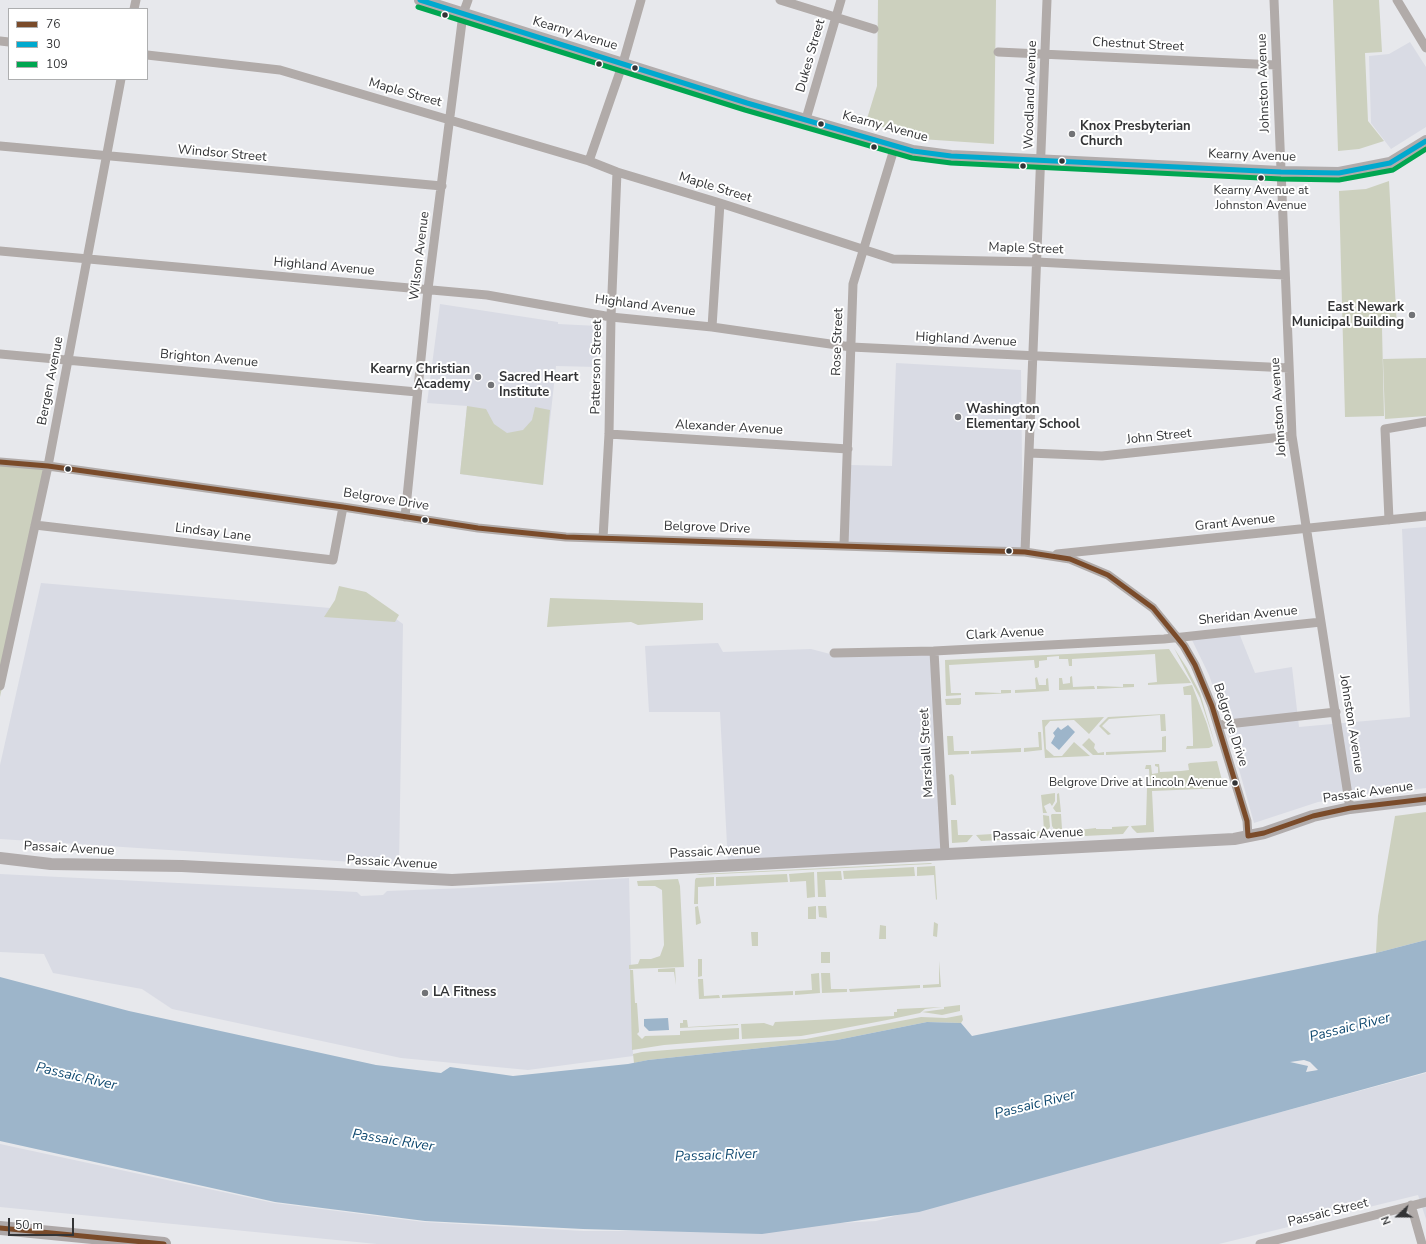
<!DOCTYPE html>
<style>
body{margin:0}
#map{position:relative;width:1426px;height:1244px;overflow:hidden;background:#e7e8ec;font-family:"Nunito Sans",sans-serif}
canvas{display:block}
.legend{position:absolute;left:8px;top:8px;width:140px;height:72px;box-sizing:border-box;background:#fff;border:1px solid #adaeaf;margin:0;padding:5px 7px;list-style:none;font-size:12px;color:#333436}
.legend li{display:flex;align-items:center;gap:8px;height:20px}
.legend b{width:20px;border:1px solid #adaeaf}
.north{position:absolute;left:1378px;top:1196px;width:40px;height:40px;-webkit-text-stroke:3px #fff;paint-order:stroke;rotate:249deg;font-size:11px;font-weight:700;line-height:16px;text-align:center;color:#333436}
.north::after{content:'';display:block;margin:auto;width:14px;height:18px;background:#333436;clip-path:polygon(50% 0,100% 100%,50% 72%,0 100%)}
.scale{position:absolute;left:8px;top:1218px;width:66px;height:18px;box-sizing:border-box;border:2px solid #333436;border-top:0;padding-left:5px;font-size:12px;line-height:14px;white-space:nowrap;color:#333436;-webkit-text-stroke:3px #fff;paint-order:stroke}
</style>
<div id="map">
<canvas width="1426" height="1244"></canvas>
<ul class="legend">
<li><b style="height:5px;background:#7a4b2a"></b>76</li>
<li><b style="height:5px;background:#00a9ce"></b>30</li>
<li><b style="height:5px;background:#00a651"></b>109</li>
</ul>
<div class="north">N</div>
<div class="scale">50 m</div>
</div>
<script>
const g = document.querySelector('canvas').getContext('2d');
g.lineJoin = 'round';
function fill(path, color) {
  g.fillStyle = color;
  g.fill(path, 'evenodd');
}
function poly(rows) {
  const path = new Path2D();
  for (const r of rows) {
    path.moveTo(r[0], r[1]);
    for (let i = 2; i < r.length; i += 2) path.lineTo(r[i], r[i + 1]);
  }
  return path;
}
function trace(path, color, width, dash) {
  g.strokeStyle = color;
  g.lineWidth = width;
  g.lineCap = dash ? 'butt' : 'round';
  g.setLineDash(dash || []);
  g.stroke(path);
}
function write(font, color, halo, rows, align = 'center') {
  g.font = font + ' "Nunito Sans",sans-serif';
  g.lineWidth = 4;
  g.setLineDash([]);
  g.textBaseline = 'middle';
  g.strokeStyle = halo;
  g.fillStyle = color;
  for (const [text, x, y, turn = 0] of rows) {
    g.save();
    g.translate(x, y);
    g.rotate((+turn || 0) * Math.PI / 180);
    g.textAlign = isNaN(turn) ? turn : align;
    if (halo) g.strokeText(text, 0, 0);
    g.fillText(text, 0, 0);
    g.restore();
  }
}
const built = poly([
 [1410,42,1426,67,1426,127,1391,149,1371,123,1369,56,1389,54],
 [440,304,558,322,558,324,598,326,597,367,556,366,543,485,460,474,467,406,427,403],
 [896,363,1021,370,1023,549,847,545,850,465,892,466],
 [1426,527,1426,788,1318,802,1254,823,1228,730,1209,675,1192,640,1237,628,1255,673,1292,667,1299,727,1410,717,1402,529],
 [41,583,388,613,403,624,399,865,0,839,0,765],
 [718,643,723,652,811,649,834,655,936,649,947,853,728,864,720,712,649,712,645,646],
 [0,874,357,892,361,896,383,895,387,891,466,888,629,878,633,1056,528,1070,401,1058,172,1009,142,989,53,973,44,954,0,952],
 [1426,1073,1426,1219,1418,1195,1219,1244,377,1244,0,1207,0,1144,274,1203,424,1222,584,1231,699,1231,876,1221]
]);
const green = poly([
 [878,0,996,0,994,144,921,139,866,122,877,86],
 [1333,0,1379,0,1382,52,1365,53,1368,121,1384,141,1359,149,1338,151],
 [1389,181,1397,328,1382,328,1384,416,1345,417,1339,191,1366,189],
 [1426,358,1426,416,1385,419,1383,359],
 [467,406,486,409,494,424,507,433,523,430,532,420,535,407,550,410,543,485,460,474],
 [0,461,51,465,0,697],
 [339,586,366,592,399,615,395,622,324,617,335,600],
 [550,598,703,603,703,620,638,625,631,622,547,627],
 [1174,648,1187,668,1200,693,1216,747,1200,698],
 [1169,649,1191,683,1148,685,1148,683,1157,682,1155,654,1072,659,1072,666,1069,666,1068,659,1059,659,1059,656,1047,657,1047,660,1039,661,1039,667,1037,668,1035,668,1034,660,949,665,951,693,961,693,961,695,946,696,945,660],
 [1072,676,1073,687,1094,686,1095,689,1059,690,1059,678,1062,678,1063,684,1070,683,1070,677],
 [1037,677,1039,685,1046,685,1046,679,1048,678,1049,691,1015,693,1015,690,1036,689,1035,678],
 [1123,684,1134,684,1134,687,1097,689,1097,686,1123,687],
 [1192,685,1207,724,1213,746,1209,748,1186,749,1187,746,1193,746,1193,739,1191,695,1184,695,1183,687],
 [1001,690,1011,690,1011,693,975,695,975,692,1001,693],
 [961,698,961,704,959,705,946,705,945,699],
 [1165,714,1166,731,1161,731,1160,715,1109,719,1102,726,1111,734,1108,735,1099,726,1108,717],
 [1104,717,1089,734,1074,720,1050,721,1045,727,1046,749,1054,756,1062,756,1074,742,1090,756,1045,758,1042,720],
 [1038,732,1041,732,1042,750,1024,752,1024,748,1039,747],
 [947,736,953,736,954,751,969,751,969,754,948,755],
 [1166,736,1166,752,1106,755,1106,752,1162,750,1162,737],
 [1089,738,1095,744,1094,748,1098,753,1104,752,1104,755,1093,755,1082,745],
 [1021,748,1021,752,971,754,971,751],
 [1217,761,1224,788,1152,791,1154,832,1137,833,1132,828,1131,826,1146,825,1147,787,1144,787,1150,785,1149,769,1145,769,1146,765,1151,765,1152,774,1158,773,1158,767,1155,766,1155,764,1159,764,1160,772,1181,771,1189,770,1188,764,1190,763],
 [952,774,954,776,956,805,951,805,949,775],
 [1055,793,1055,801,1052,806,1050,803,1044,806,1047,813,1043,813,1041,795],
 [1059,793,1061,812,1056,812,1053,808,1057,802,1057,794],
 [1426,812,1426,940,1376,953,1378,916,1395,816],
 [1052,814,1061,814,1062,829,1076,829,1071,837,1059,837,1052,826,1051,815],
 [1043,815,1049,816,1050,827,1041,838,1033,838,1028,832,1044,831],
 [951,820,957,820,958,835,973,835,967,842,952,843],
 [1129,826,1123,834,1085,836,1079,830,1096,828,1096,829,1112,829,1112,827],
 [1025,832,1020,839,981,841,976,835],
 [932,863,931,864,696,875,700,874],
 [935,866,937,899,936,900,934,875,917,876,917,867],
 [914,867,915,876,844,879,843,871],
 [841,871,842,880,825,880,826,897,818,897,817,872],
 [814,872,815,897,807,898,806,881,790,882,789,874],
 [787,874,788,882,716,886,716,877],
 [714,877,714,886,698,887,698,904,694,904,695,880,696,878],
 [678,879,680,886,684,967,629,969,629,965,638,964,640,959,651,959,660,956,664,945,662,890,655,886,638,886,637,881],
 [698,906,701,923,696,925,695,907],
 [816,906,816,919,808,919,808,907],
 [818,906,826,906,827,918,819,917],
 [934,922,938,924,937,937,933,936],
 [880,925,886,926,886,939,879,939],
 [751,932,758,932,758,946,752,946],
 [821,952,830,952,830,963,821,963],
 [698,959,702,959,702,976,698,977],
 [939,961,941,987,923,988,923,985,939,984],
 [675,968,676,985,674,972,658,972,658,969],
 [630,970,633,970,635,1003,637,1003,639,1032,637,1034,642,1039,645,1036,680,1035,680,1031,739,1028,739,1039,664,1045,632,1050],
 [819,973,820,993,795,995,795,991,812,990,811,974],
 [821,973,830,973,831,989,847,989,847,992,822,993],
 [698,979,703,979,704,996,719,995,720,998,699,999],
 [920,985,920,988,850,992,849,989],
 [793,991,793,995,722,998,722,995],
 [960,1005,960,1011,942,1015,922,1012,944,1009,944,1007],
 [942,1007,925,1009,920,1013,887,1020,824,1032,801,1036,742,1039,741,1024,764,1023,773,1026,775,1022,894,1016,894,1012,897,1012,897,1009],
 [962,1015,963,1020,961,1023,927,1022,837,1040,648,1060,634,1063,633,1054,642,1052,806,1039,921,1017,946,1018],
 [683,1020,687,1020,688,1027,738,1024,738,1025,680,1028,680,1023,683,1023]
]);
const water = poly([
 [1068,725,1075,732,1059,750,1051,743,1055,736,1053,733,1058,727,1061,730],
 [1426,940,1426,1072,919,1212,762,1234,583,1229,425,1221,275,1202,0,1141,0,977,129,1011,376,1065,441,1073,450,1067,513,1076,628,1064,648,1060,837,1040,927,1022,961,1023,972,1036,1376,953],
 [668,1018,669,1030,649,1031,644,1026,644,1019]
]);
const pier = poly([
 [1304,1060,1310,1062,1318,1070,1306,1072,1308,1066,1290,1062]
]);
const minor = poly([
 [780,0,874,29],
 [1274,0,1292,436,1350,808],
 [1397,0,1426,48],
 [134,9,136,0],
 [0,41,9,42],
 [998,52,1276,65],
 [147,55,280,70,589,161,617,172,720,203,893,259,1037,262,1285,275],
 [806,119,841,0],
 [0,146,442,186],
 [589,161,623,63,641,0],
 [0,251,487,295,611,317,712,327,851,347,1289,368],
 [712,327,720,203],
 [0,354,417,392],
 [609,434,848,449],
 [1029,453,1102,456,1292,436],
 [0,462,48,466,343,507,478,528,566,537,1025,552,1070,559,1108,575,1153,608,1184,646,1195,665,1212,706,1247,821,1248,836],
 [405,517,428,289,463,14,468,0],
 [1389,520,1385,429,1426,422],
 [35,525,333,560,343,507],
 [603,538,609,434,611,317,617,172],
 [844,545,853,284,895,146],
 [1025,552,1047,0],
 [1057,554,1426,516],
 [934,651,945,854],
 [834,653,934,651,1164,639,1321,622],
 [0,686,48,466,121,79],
 [1219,725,1336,712],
 [1411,1205,1422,1244],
 [1260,1244,1426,1202]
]);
const major = poly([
 [420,0,747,103,913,151,951,156,1281,172,1339,173,1390,163,1426,141],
 [0,858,51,864,182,866,452,880,1234,839,1264,833,1313,816,1350,808,1426,799]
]);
const highway = poly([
 [0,1228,164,1244]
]);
const bus1 = poly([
 [0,462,48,466,343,507,478,528,566,537,1025,552,1070,559,1108,575,1153,608,1184,646,1195,665,1212,706,1247,821,1248,836,1264,833,1313,816,1350,808,1426,799],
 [0,1228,164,1244]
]);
const bus2 = poly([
 [420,0,747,103,913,151,951,156,1281,172,1339,173,1390,163,1426,141]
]);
const bus3 = poly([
 [418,7,745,110,912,158,951,163,1281,179,1339,180,1393,170,1426,149]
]);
const markers = [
 [445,15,3.5,"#333436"],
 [599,64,3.5,"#333436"],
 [635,68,3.5,"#333436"],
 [821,124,3.5,"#333436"],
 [1072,134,4,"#727376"],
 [874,147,3.5,"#333436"],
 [1062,161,3.5,"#333436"],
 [1023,166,3.5,"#333436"],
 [1261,178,3.5,"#333436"],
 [1412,315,4,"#727376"],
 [478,377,4,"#727376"],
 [491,385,4,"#727376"],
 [958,417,4,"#727376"],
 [68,469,3.5,"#333436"],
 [425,520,3.5,"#333436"],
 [1009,551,3.5,"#333436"],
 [1235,783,3.5,"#333436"],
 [425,993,4,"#727376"]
];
const busNames = [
 ["Kearny Avenue at",1261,191],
 ["Johnston Avenue",1261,206],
 ["Belgrove Drive at Lincoln Avenue",1228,783,"right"]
];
const streetNames = [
 ["Kearny Avenue",575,34,17],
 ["Chestnut Street",1138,45,3],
 ["Dukes Street",811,56,-74],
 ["Johnston Avenue",1264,83,-92],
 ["Maple Street",405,93,16],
 ["Woodland Avenue",1031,95,-88],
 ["Kearny Avenue",885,127,15],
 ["Windsor Street",222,154,5],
 ["Kearny Avenue",1252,156,2],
 ["Maple Street",715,188,17],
 ["Maple Street",1026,249,2],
 ["Wilson Avenue",420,256,-83],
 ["Highland Avenue",324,267,5],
 ["Highland Avenue",645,306,7],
 ["Highland Avenue",966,340,3],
 ["Rose Street",838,342,-88],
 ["Brighton Avenue",209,359,5],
 ["Patterson Street",597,367,-89],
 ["Bergen Avenue",51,381,-79],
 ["Johnston Avenue",1279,407,-94],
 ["Alexander Avenue",729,428,3],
 ["John Street",1159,437,-6],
 ["Belgrove Drive",386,500,9],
 ["Grant Avenue",1235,523,-6],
 ["Belgrove Drive",707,528,2],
 ["Lindsay Lane",213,533,7],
 ["Sheridan Avenue",1248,616,-6],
 ["Clark Avenue",1005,634,-3],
 ["Johnston Avenue",1351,724,81],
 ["Belgrove Drive",1230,725,72],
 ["Marshall Street",927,753,-93],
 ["Passaic Avenue",1368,793,-8],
 ["Passaic Avenue",1038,835,-3],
 ["Passaic Avenue",69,849,3],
 ["Passaic Avenue",715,852,-3],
 ["Passaic Avenue",392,863,3],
 ["Passaic Street",1328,1213,-14]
];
const poiNames = [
 ["Knox Presbyterian",1080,127],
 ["Church",1080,142],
 ["East Newark",1404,308,"right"],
 ["Municipal Building",1404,323,"right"],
 ["Kearny Christian",470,370,"right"],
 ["Academy",470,385,"right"],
 ["Sacred Heart",499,378],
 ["Institute",499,393],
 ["Washington",966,410],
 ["Elementary School",966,425],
 ["LA Fitness",433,993]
];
const waterNames = [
 ["Passaic River",1350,1028,-14],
 ["Passaic River",76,1077,13],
 ["Passaic River",1035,1105,-14],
 ["Passaic River",393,1141,9],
 ["Passaic River",716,1156,-2]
];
fill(built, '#d9dbe4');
fill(green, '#ccd0be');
fill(water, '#9db5ca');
fill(pier, '#e7e8ec');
trace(minor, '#b1aba9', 9);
trace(major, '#b1acac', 12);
trace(highway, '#ada7a7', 14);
trace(bus1, '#7a4b2a', 5);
trace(bus2, '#00a9ce', 5);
trace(bus3, '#00a651', 5);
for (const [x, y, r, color] of markers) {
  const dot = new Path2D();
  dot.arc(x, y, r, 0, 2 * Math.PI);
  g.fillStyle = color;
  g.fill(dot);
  trace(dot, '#fff', 1.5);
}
write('12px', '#333436', '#fff', busNames);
write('13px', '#333436', '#fff', streetNames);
write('bold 13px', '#333436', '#fff', poiNames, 'left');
write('italic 14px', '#0e486f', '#fff', waterNames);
</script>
